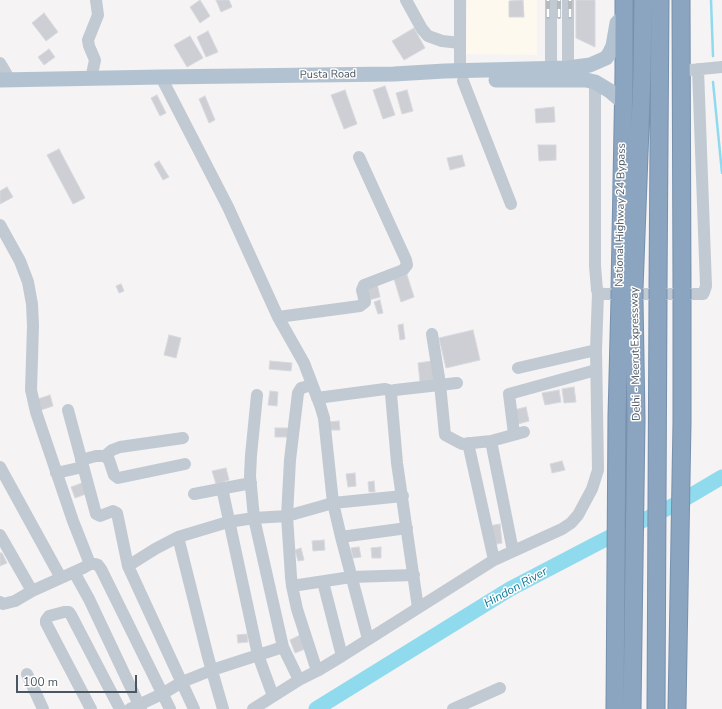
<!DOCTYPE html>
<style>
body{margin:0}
#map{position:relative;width:722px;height:709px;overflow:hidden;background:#f5f3f3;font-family:"Nunito Sans",sans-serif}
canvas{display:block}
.scale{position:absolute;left:16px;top:675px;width:121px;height:18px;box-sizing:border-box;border:2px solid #4a5661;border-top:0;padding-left:5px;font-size:12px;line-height:14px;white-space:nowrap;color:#4a5661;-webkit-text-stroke:3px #fff;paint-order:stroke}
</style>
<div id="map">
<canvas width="722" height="709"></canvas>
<div class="scale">100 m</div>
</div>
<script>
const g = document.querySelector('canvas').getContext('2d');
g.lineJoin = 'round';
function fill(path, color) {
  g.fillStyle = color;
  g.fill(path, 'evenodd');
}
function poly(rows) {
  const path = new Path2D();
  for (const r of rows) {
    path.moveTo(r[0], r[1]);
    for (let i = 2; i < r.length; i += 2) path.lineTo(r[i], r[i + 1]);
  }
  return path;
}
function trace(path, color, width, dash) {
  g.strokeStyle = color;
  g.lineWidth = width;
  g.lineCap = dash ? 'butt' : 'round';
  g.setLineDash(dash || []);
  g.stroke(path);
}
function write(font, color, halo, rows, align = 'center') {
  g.font = font + ' "Nunito Sans",sans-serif';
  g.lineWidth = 3;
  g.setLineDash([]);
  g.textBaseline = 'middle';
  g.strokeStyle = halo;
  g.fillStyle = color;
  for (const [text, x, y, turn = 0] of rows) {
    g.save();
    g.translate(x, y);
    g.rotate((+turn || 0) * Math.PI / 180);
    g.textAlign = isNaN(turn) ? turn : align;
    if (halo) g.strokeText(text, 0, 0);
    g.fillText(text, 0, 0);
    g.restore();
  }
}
const commercial = poly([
 [467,0,537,0,537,55,466,54]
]);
const stream = poly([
 [711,0,713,56],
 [713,82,722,173]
]);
const river = poly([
 [316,709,510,589,598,543,678,503,722,477]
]);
const building = poly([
 [200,0,210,16,200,23,190,7,200,0],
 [216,0,229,0,232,7,221,12,216,0],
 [523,0,524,17,509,17,509,1,523,0],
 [576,0,595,0,595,47,576,38,576,0],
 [44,13,58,32,46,41,32,23,44,13],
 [414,28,425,48,404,60,392,41,414,28],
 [208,31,218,52,206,57,197,37,208,31],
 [190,36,203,58,187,67,174,45,190,36],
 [49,49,55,57,44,65,38,57,49,49],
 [385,86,395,115,383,119,373,90,385,86],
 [345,90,357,124,344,129,331,95,345,90],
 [407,90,413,111,402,114,396,93,407,90],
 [157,95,166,113,160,116,151,98,157,95],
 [205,96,215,120,209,123,199,99,205,96],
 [554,107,555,122,536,123,535,109,554,107],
 [538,145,556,145,556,160,539,161,538,145],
 [59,149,85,198,73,204,47,155,59,149],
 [462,155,465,166,450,170,447,158,462,155],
 [159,161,169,177,163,180,154,164,159,161],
 [7,187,13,197,0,204,0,191,7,187],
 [407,275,414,297,401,302,394,279,407,275],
 [121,284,124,291,119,293,116,286,121,284],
 [377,284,380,297,369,300,366,287,377,284],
 [380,300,383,313,378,314,374,302,380,300],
 [403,324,405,339,400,340,398,325,403,324],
 [473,330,480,360,446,368,439,338,473,330],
 [169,335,181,338,176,358,164,355,169,335],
 [270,361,292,363,291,371,269,369,270,361],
 [432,361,434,380,420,382,418,363,432,361],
 [574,387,576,402,564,403,562,389,574,387],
 [559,390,561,402,545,405,542,393,559,390],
 [270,391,278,392,277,406,268,405,270,391],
 [50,395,53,406,41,410,38,399,50,395],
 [526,407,529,421,518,424,514,410,526,407],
 [339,421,340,430,329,430,328,422,339,421],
 [275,428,289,428,289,437,275,437,275,428],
 [562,461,565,470,552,473,550,464,562,461],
 [226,468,229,480,216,484,212,471,226,468],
 [355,473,356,486,348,487,346,474,355,473],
 [374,481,375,492,369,492,368,482,374,481],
 [82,483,86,494,75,498,71,487,82,483],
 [500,524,502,543,492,545,489,526,500,524],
 [324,540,325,550,313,551,312,541,324,540],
 [359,547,361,557,353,558,351,548,359,547],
 [381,547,381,558,372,558,371,548,381,547],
 [301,548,304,560,298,561,295,550,301,548],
 [0,553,2,553,7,563,0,566,0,553],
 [247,634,248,642,238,643,237,635,247,634],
 [300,635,305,649,295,653,290,640,300,635]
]);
const minor = poly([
 [406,0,422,29,428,36,442,41,460,43],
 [0,63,10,80],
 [568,68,568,0],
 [551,69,551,0],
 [691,70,722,67],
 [460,71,460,0],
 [161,77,228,207,278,317,304,363,320,405,324,418,333,503,341,537,368,639],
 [91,79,95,60,89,46,88,40,98,15,96,0],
 [463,81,511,204],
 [595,82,595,266,597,290,598,293,604,294,703,294,704,292,706,286,698,69],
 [0,225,20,261,28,282,32,304,33,326,31,390,36,412,73,521,90,564,83,568,32,591,15,601,3,604,0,602],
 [278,317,360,306,365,302,362,290,364,285,403,270,407,265,406,260,359,157],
 [432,334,440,384,445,435,462,444,491,441],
 [518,368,596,350],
 [312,385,301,388,298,393,290,460,287,516,291,577,292,586,297,609,317,671],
 [257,395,251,455,250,476,254,518,283,647,299,680],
 [317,398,385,389,392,391],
 [68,410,96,514,100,516,113,511,117,513,128,566,194,709],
 [514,434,509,394,596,370],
 [468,443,494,560],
 [105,456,112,450,120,447,183,438],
 [81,460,96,456,105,456,109,460,114,475,118,478,185,464],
 [0,467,61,578],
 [56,473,83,467],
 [222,488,258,655,273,696],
 [194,494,251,483],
 [0,535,32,591],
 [178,537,208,657,223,709],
 [341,537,407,528],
 [513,551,491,441,524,432],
 [90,564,95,564,98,565,101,569,170,709],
 [128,566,155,549,178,537,228,522,254,518,287,516,333,503,403,496],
 [74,572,89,599,141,709],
 [323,582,342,656],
 [292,586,351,577,414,575],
 [418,608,397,463,391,394,392,391,395,390,457,383],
 [27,674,43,709],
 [91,709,46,623,46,620,49,616,64,612,69,612,71,615,120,709],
 [130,709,162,694,182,682,212,670,283,647],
 [253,709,299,680,317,671,342,656,494,560,562,529,571,523,578,515,592,489,598,470,596,350,598,293],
 [453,709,500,688]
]);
const major = poly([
 [0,80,161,77,394,74,445,71,568,68,590,65,606,58,609,54,613,46,617,23,623,17],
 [496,80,586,80,595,82,610,91,624,103]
]);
const highway = poly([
 [681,0,682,289],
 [634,289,642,74,643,0],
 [658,289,660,0],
 [620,290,624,74,624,0],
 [615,709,617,416,620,299],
 [632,709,636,419,634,299],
 [656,709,658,299],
 [677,709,682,422,682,299]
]);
const rail = poly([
 [548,17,548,0],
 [559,17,559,0],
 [570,17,570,0]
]);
const highwayBridge = poly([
 [658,289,658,299],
 [682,289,682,299],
 [620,299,620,290],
 [634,299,634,289]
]);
const streetNames = [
 ["Pusta Road",328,75,-1],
 ["National Highway 24 Bypass",621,215,-89],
 ["Delhi - Meerut Expressway",636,354,-91]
];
const waterNames = [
 ["Hindon River",516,588,-29]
];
fill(commercial, '#fdf9ef');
trace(stream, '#90daee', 2.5);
trace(river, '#90daee', 15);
fill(building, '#cdcfd5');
trace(building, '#d7d9de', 1);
trace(highway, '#7690ad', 19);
trace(minor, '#c1cad2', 12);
trace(major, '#b3c2d1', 15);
trace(highway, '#8ba5c1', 17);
trace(rail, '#b5b8bd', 4);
trace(rail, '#fff', 2.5, [8]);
trace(highwayBridge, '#7690ad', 19, []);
trace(highwayBridge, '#8ba5c1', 17);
write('11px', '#4a5661', '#fff', streetNames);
write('italic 12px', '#0c7c9b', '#fff', waterNames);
</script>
